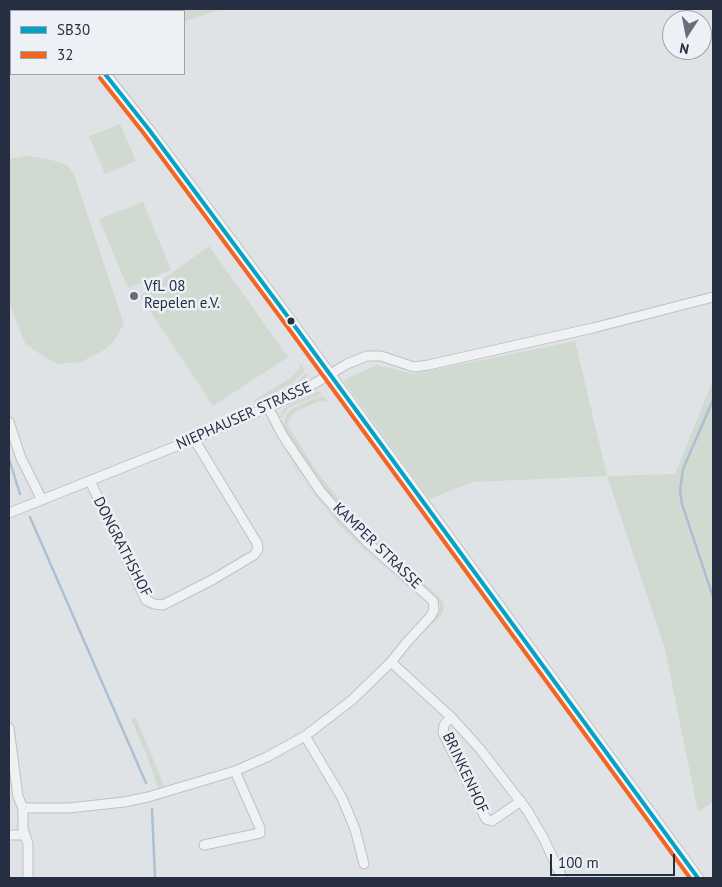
<!DOCTYPE html>
<style>
body{margin:0}
#map{position:relative;width:722px;height:887px;overflow:hidden;background:#e0e3e6;font-family:"PT Sans",sans-serif}
canvas{display:block}
.frame{position:absolute;inset:0;border:10px solid #252f41;pointer-events:none}
.legend{position:absolute;left:10px;top:10px;width:175px;height:65px;box-sizing:border-box;background:#edf1f6;border:1px solid #9da3ae;margin:0;padding:6px 9px;list-style:none;font-size:15px;color:#252f41}
.legend li{display:flex;align-items:center;gap:10px;height:25px}
.legend b{width:25px;border:1px solid #9da3ae}
.north{position:absolute;left:662px;top:10px;width:50px;height:50px;box-sizing:border-box;background:#edf1f6;border:1px solid #9da3ae;border-radius:50%;rotate:191deg;font-size:14px;font-weight:700;line-height:20px;text-align:center;color:#252f41}
.north::after{content:'';display:block;margin:auto;width:18px;height:22px;background:#666e7b;clip-path:polygon(50% 0,100% 100%,50% 72%,0 100%)}
.scale{position:absolute;left:550px;top:854px;width:125px;height:22px;box-sizing:border-box;border:2px solid #252f41;border-top:0;padding-left:6px;font-size:15px;line-height:18px;white-space:nowrap;color:#252f41;-webkit-text-stroke:4px #edf1f6;paint-order:stroke}
</style>
<div id="map">
<canvas width="722" height="887"></canvas>
<div class="frame"></div>
<ul class="legend">
<li><b style="height:6px;background:#02a3c7"></b>SB30</li>
<li><b style="height:6px;background:#f26522"></b>32</li>
</ul>
<div class="north">N</div>
<div class="scale">100 m</div>
</div>
<script>
const g = document.querySelector('canvas').getContext('2d');
g.lineJoin = 'round';
function fill(path, color) {
  g.fillStyle = color;
  g.fill(path, 'evenodd');
}
function poly(rows) {
  const path = new Path2D();
  for (const r of rows) {
    path.moveTo(r[0], r[1]);
    for (let i = 2; i < r.length; i += 2) path.lineTo(r[i], r[i + 1]);
  }
  return path;
}
function trace(path, color, width, dash) {
  g.strokeStyle = color;
  g.lineWidth = width;
  g.lineCap = dash ? 'butt' : 'round';
  g.setLineDash(dash || []);
  g.stroke(path);
}
function write(font, color, halo, rows, align = 'center') {
  g.font = font + ' "PT Sans",sans-serif';
  g.lineWidth = 5;
  g.setLineDash([]);
  g.textBaseline = 'middle';
  g.strokeStyle = halo;
  g.fillStyle = color;
  for (const [text, x, y, turn = 0] of rows) {
    g.save();
    g.translate(x, y);
    g.rotate((+turn || 0) * Math.PI / 180);
    g.textAlign = isNaN(turn) ? turn : align;
    if (halo) g.strokeText(text, 0, 0);
    g.fillText(text, 0, 0);
    g.restore();
  }
}
const green = poly([
 [60,9,222,9,184,22,184,11,62,11],
 [120,124,136,161,105,174,89,136],
 [24,156,45,158,67,165,74,174,124,324,114,341,104,350,81,362,58,364,44,357,25,343,9,303,9,159],
 [143,202,171,270,128,288,99,219],
 [209,246,288,357,213,406,140,296],
 [575,341,607,476,675,474,713,380,713,802,698,812,665,649,607,476,473,482,429,499,343,380,377,365,413,374],
 [299,362,305,370,301,375,292,383,261,400,257,408,253,401,290,378,300,368],
 [306,373,308,375,303,381,261,405,261,403,297,382],
 [319,391,321,394,288,408,282,417,280,418,282,412,286,407],
 [323,396,328,403,323,401,319,401,295,412,290,418,287,424,317,472,350,513,375,538,442,600,444,608,441,616,429,626,440,611,440,604,436,596,378,546,348,516,311,471,283,427,286,415,290,410,315,398],
 [269,422,270,422,303,473,325,503,419,594,371,553,336,518,296,467],
 [266,423,299,474,330,512,370,554,425,602,363,549,338,524,299,475],
 [135,717,152,756,164,786,158,788,147,756,131,719]
]);
const stream = poly([
 [713,400,683,469,680,491,682,504,713,597],
 [9,459,20,494],
 [30,517,146,783],
 [152,809,155,878]
]);
const minor = poly([
 [9,63,11,60],
 [9,422,21,458,42,500],
 [90,481,146,600,154,604,163,605,212,580,254,555,258,549,257,543,194,439],
 [9,513,194,439,292,397,347,364,367,356,381,356,414,367,428,365,593,328,713,297],
 [391,662,451,717,480,749,527,810,544,839,562,878],
 [451,717,444,725,443,733,486,819,492,821,521,801],
 [9,728,18,797,23,808,23,829,28,844,28,878],
 [305,736,342,798,355,829,364,864],
 [23,808,69,808,124,802,148,797,235,771,267,757,305,736,352,700,391,662,407,642,430,617,434,610,433,601,369,544,344,518,321,492,283,436,268,407],
 [9,835,25,835],
 [204,845,260,833,260,828,235,771]
]);
const major = poly([
 [52,9,54,11],
 [105,74,150,131,291,321,698,878]
]);
const bus1 = poly([
 [105,74,150,131,291,321,698,878]
]);
const bus2 = poly([
 [100,78,145,135,286,325,690,878]
]);
const markers = [
 [134,296,5,"#666e7b"],
 [291,321,4.5,"#252f41"]
];
const poiNames = [
 ["VfL 08",144,287],
 ["Repelen e.V.",144,304]
];
const streetNames = [
 ["NIEPHAUSER STRASSE",244,416,-24],
 ["KAMPER STRASSE",377,546,44],
 ["DONGRATHSHOF",122,547,63],
 ["BRINKENHOF",465,773,65]
];
fill(green, '#d0dad0');
trace(stream, '#acbfd4', 2.5);
trace(minor, '#bec1c4', 11);
trace(major, '#bcc0c4', 12);
trace(minor, '#eff1f3', 9);
trace(major, '#f4f5f6', 10);
trace(bus1, '#02a3c7', 4);
trace(bus2, '#f26522', 4);
for (const [x, y, r, color] of markers) {
  const dot = new Path2D();
  dot.arc(x, y, r, 0, 2 * Math.PI);
  g.fillStyle = color;
  g.fill(dot);
  trace(dot, '#edf1f6', 2);
}
write('15px', '#252f41', '#edf1f6', poiNames, 'left');
write('15px', '#252f41', '#edf1f6', streetNames);
</script>
